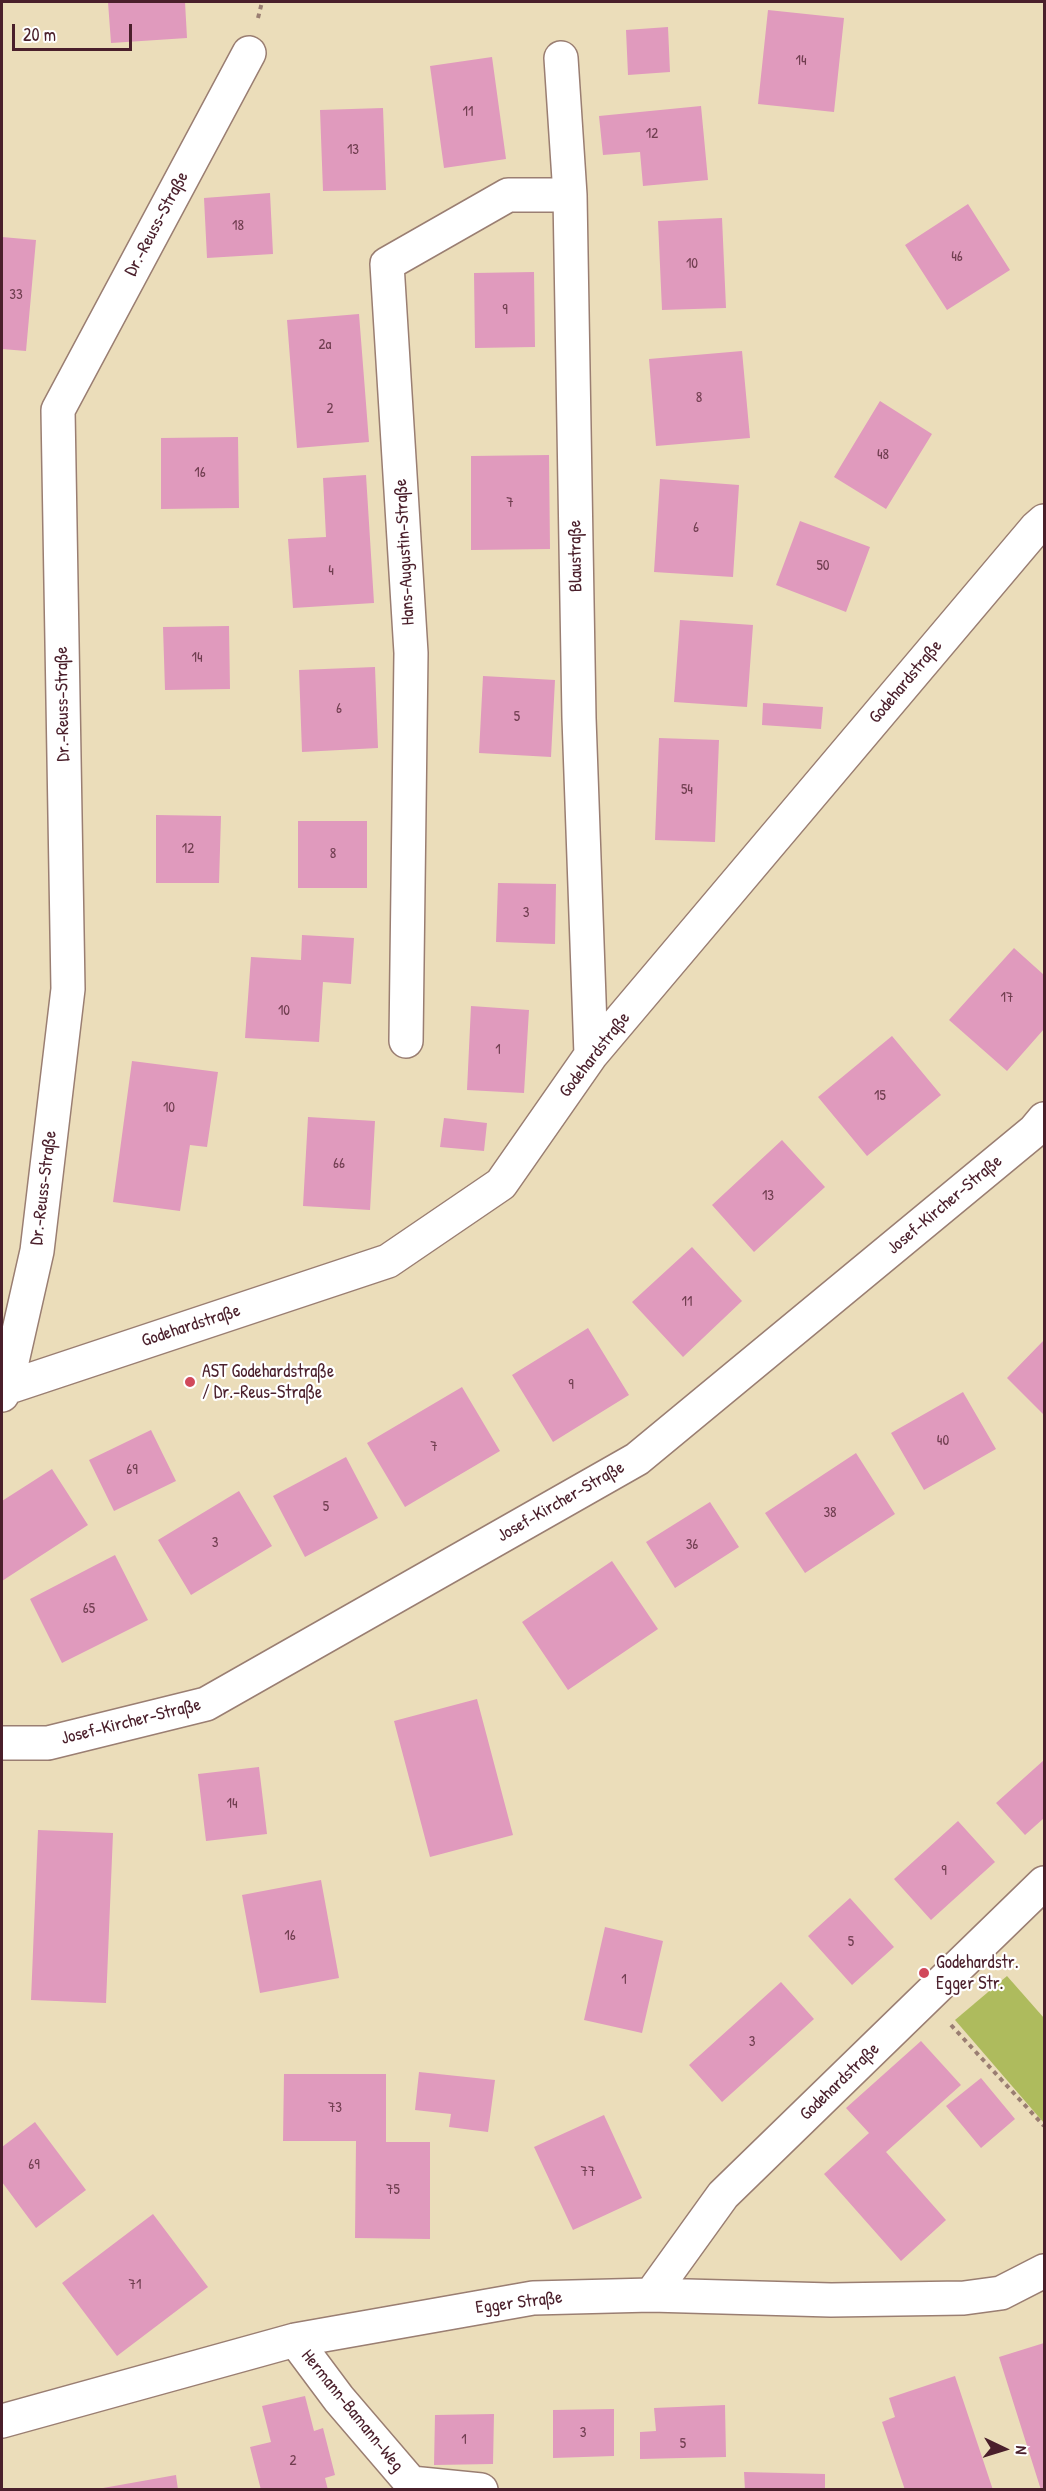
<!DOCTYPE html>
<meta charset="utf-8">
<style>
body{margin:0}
#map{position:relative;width:1046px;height:2491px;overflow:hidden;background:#ebddba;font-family:"Patrick Hand",sans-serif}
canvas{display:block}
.frame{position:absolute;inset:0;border:3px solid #4a1f2b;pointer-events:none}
.north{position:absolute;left:974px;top:2419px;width:60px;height:60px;-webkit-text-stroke:4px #fff;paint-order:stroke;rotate:94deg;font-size:16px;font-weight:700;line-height:24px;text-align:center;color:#4a1f2b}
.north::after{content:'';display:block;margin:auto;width:21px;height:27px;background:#4a1f2b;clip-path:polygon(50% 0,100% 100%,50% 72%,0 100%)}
.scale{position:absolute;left:12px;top:24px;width:120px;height:27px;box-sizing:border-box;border:3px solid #4a1f2b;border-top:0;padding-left:8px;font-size:18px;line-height:21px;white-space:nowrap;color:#4a1f2b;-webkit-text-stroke:4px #fff;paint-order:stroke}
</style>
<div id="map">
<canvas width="1046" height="2491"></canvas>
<div class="frame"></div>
<div class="north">N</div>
<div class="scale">20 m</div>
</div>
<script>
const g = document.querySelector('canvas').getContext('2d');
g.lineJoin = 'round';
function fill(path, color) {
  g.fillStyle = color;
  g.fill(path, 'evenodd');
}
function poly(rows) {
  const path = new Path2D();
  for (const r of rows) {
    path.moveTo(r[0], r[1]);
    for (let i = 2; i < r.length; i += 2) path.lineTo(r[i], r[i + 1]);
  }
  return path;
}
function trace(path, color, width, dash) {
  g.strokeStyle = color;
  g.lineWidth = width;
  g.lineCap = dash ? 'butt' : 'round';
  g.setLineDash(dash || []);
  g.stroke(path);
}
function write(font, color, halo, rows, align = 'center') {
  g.font = font + ' "Patrick Hand",sans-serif';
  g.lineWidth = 4.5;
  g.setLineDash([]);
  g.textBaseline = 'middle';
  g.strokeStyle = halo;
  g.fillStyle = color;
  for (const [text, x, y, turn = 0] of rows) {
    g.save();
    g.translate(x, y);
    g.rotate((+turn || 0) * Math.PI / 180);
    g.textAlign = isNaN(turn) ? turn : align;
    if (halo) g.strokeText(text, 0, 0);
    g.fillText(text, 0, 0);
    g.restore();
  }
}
const green = poly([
 [1007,1976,1044,2018,1044,2123,955,2020]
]);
const building = poly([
 [108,2,185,2,187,38,111,43],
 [768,10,844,18,834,112,758,104],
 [668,27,670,72,628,75,626,30],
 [492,57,506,159,444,168,430,66],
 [701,106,708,180,643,186,640,152,603,155,599,116],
 [383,108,386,190,323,191,320,110],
 [270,193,273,254,207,258,204,198],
 [968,204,1010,270,947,310,905,245],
 [722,218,726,308,662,310,658,221],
 [2,237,36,240,26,351,2,349],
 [534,272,535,347,475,348,474,273],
 [359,314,369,442,297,448,287,320],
 [742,351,750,438,656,446,649,359],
 [880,401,932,434,886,509,834,477],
 [238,437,239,508,161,509,161,438],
 [549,455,550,549,471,550,471,456],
 [366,475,374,603,293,608,288,539,326,537,323,478],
 [660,479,739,485,733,577,654,572],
 [800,521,870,547,846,612,776,585],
 [680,620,753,625,747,707,674,702],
 [229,626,230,689,165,690,163,627],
 [375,667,378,748,302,752,299,670],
 [483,676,555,680,551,757,479,753],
 [763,703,823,707,821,729,762,725],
 [659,738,719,740,715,842,655,840],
 [156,815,221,816,219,883,156,883],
 [298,821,367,821,367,888,298,888],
 [498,883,556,884,555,944,496,942],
 [302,935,354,938,351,984,323,982,319,1042,245,1038,251,957,301,960],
 [1014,948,1044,975,1044,1029,1007,1071,949,1020],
 [471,1006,529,1010,524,1093,467,1090],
 [892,1036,941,1095,867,1156,818,1097],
 [132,1061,218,1072,207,1147,190,1145,180,1211,113,1202],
 [308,1117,375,1121,370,1210,303,1206],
 [444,1118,487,1123,484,1151,440,1147],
 [782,1140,825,1187,754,1252,712,1205],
 [692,1247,742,1301,683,1357,632,1302],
 [588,1328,629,1395,553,1442,512,1375],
 [1044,1340,1044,1415,1007,1378],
 [462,1387,500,1451,405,1507,367,1443],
 [963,1392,996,1449,924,1490,891,1433],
 [151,1430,176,1481,114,1511,89,1460],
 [856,1453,895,1514,805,1573,765,1513],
 [346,1457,378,1518,305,1557,273,1496],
 [52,1469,88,1525,2,1581,2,1501],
 [239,1491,272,1546,191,1595,158,1540],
 [710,1502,739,1547,675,1588,646,1542],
 [115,1555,148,1620,62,1663,30,1599],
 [612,1561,658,1629,568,1690,522,1622],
 [477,1699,513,1835,430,1857,394,1721],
 [1044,1760,1044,1818,1025,1835,996,1803],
 [259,1767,267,1834,206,1841,198,1774],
 [958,1821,995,1862,931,1920,894,1879],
 [38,1830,113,1833,106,2003,31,2000],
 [321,1880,339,1978,260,1993,242,1895],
 [850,1898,894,1947,852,1985,808,1936],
 [605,1927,663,1941,642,2033,584,2020],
 [781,1982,814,2019,722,2102,689,2065],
 [921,2041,961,2085,886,2152,946,2220,901,2261,824,2174,869,2133,846,2108],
 [419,2072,495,2080,488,2132,449,2127,451,2114,415,2110],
 [284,2074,386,2074,386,2142,430,2142,430,2239,355,2238,356,2141,283,2141],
 [981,2078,1015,2119,981,2148,946,2106],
 [604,2115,642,2198,573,2230,534,2147],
 [35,2122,86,2190,36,2228,2,2182,2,2147],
 [153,2214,208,2287,117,2356,62,2283],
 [1044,2343,1044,2490,1041,2490,999,2357],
 [955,2376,993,2490,905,2490,882,2422,895,2417,889,2398],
 [305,2396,314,2431,323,2428,335,2475,325,2478,328,2490,261,2490,250,2447,271,2442,262,2406],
 [725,2405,726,2457,640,2459,640,2432,656,2431,654,2408],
 [614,2409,614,2456,553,2458,553,2410],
 [494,2414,493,2464,434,2465,435,2415],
 [744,2472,825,2474,825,2490,745,2490],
 [176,2475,178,2490,103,2490,103,2488]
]);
const path = poly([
 [258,18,262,2],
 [951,2025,1044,2126]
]);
const minor = poly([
 [561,58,570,195,579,718,591,1055],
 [406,1041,411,653,387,264,508,195,570,195],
 [6,1388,388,1261,501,1184,591,1055,1036,528,1044,521],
 [2,1395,6,1388,37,1251,68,989,58,410,249,53],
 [2,1743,48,1743,206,1704,637,1459,1034,1131,1044,1119],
 [651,2295,723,2195,1044,1883],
 [295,2340,339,2399,411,2483,481,2490],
 [2,2421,295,2340,533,2298,651,2295,831,2300,964,2298,1001,2293,1044,2271]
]);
const markers = [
 [190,1382,6,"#d1495b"],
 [924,1973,6,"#d1495b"]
];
const numberNames = [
 ["14",801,61],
 ["11",468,112],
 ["12",652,134],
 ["13",353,150],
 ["18",238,226],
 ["46",957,257],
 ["10",692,264],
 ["33",16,295],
 ["9",505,310],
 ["2a",325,345],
 ["8",699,398],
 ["2",330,409],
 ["48",883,455],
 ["16",200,473],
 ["7",510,503],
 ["6",696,528],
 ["50",823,566],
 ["4",331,571],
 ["14",197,658],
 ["6",339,709],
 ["5",517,717],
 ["54",687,790],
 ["12",188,849],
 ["8",333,854],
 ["3",526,913],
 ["17",1007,998],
 ["10",284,1011],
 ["1",498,1050],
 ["15",880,1096],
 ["10",169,1108],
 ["66",339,1164],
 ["13",768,1196],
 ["11",687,1302],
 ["9",571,1385],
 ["40",943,1441],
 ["7",434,1447],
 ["69",132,1470],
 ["5",326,1507],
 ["38",830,1513],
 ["3",215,1543],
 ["36",692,1545],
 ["65",89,1609],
 ["14",232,1804],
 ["9",944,1871],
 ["16",290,1936],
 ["5",851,1942],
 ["1",624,1980],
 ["3",752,2042],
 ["73",335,2108],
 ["69",34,2165],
 ["77",588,2172],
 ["75",393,2190],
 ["71",135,2285],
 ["3",583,2433],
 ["1",464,2440],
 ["5",683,2444],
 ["2",293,2461]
];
const streetNames = [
 ["Dr.-Reuss-Straße",157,224,-62],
 ["Hans-Augustin-Straße",405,552,-93],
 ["Blaustraße",576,556,-91],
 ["Godehardstraße",906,682,-50],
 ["Dr.-Reuss-Straße",63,704,-91],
 ["Godehardstraße",595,1055,-52],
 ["Dr.-Reuss-Straße",44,1188,-83],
 ["Josef-Kircher-Straße",945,1205,-40],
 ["Godehardstraße",191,1326,-18],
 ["Josef-Kircher-Straße",561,1502,-30],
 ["Josef-Kircher-Straße",131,1722,-14],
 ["Godehardstraße",840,2082,-44],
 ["Egger Straße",519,2303,-7],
 ["Hermann-Bamann-Weg",352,2411,51]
];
const poiNames = [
 ["AST Godehardstraße",202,1372],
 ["/ Dr.-Reus-Straße",202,1393],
 ["Godehardstr.",936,1963],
 ["Egger Str.",936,1984]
];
fill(green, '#aebb5d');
fill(building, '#e09abd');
trace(minor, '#9a7e72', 36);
trace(path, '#9a7e72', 4, [4.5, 4.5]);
trace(minor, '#fff', 33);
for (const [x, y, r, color] of markers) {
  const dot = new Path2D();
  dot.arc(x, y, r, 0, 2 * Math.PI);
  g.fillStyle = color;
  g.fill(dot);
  trace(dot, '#fff', 2);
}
write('15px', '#703e50', null, numberNames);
write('18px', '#4a1f2b', '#fff', streetNames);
write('18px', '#4a1f2b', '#fff', poiNames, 'left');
</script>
